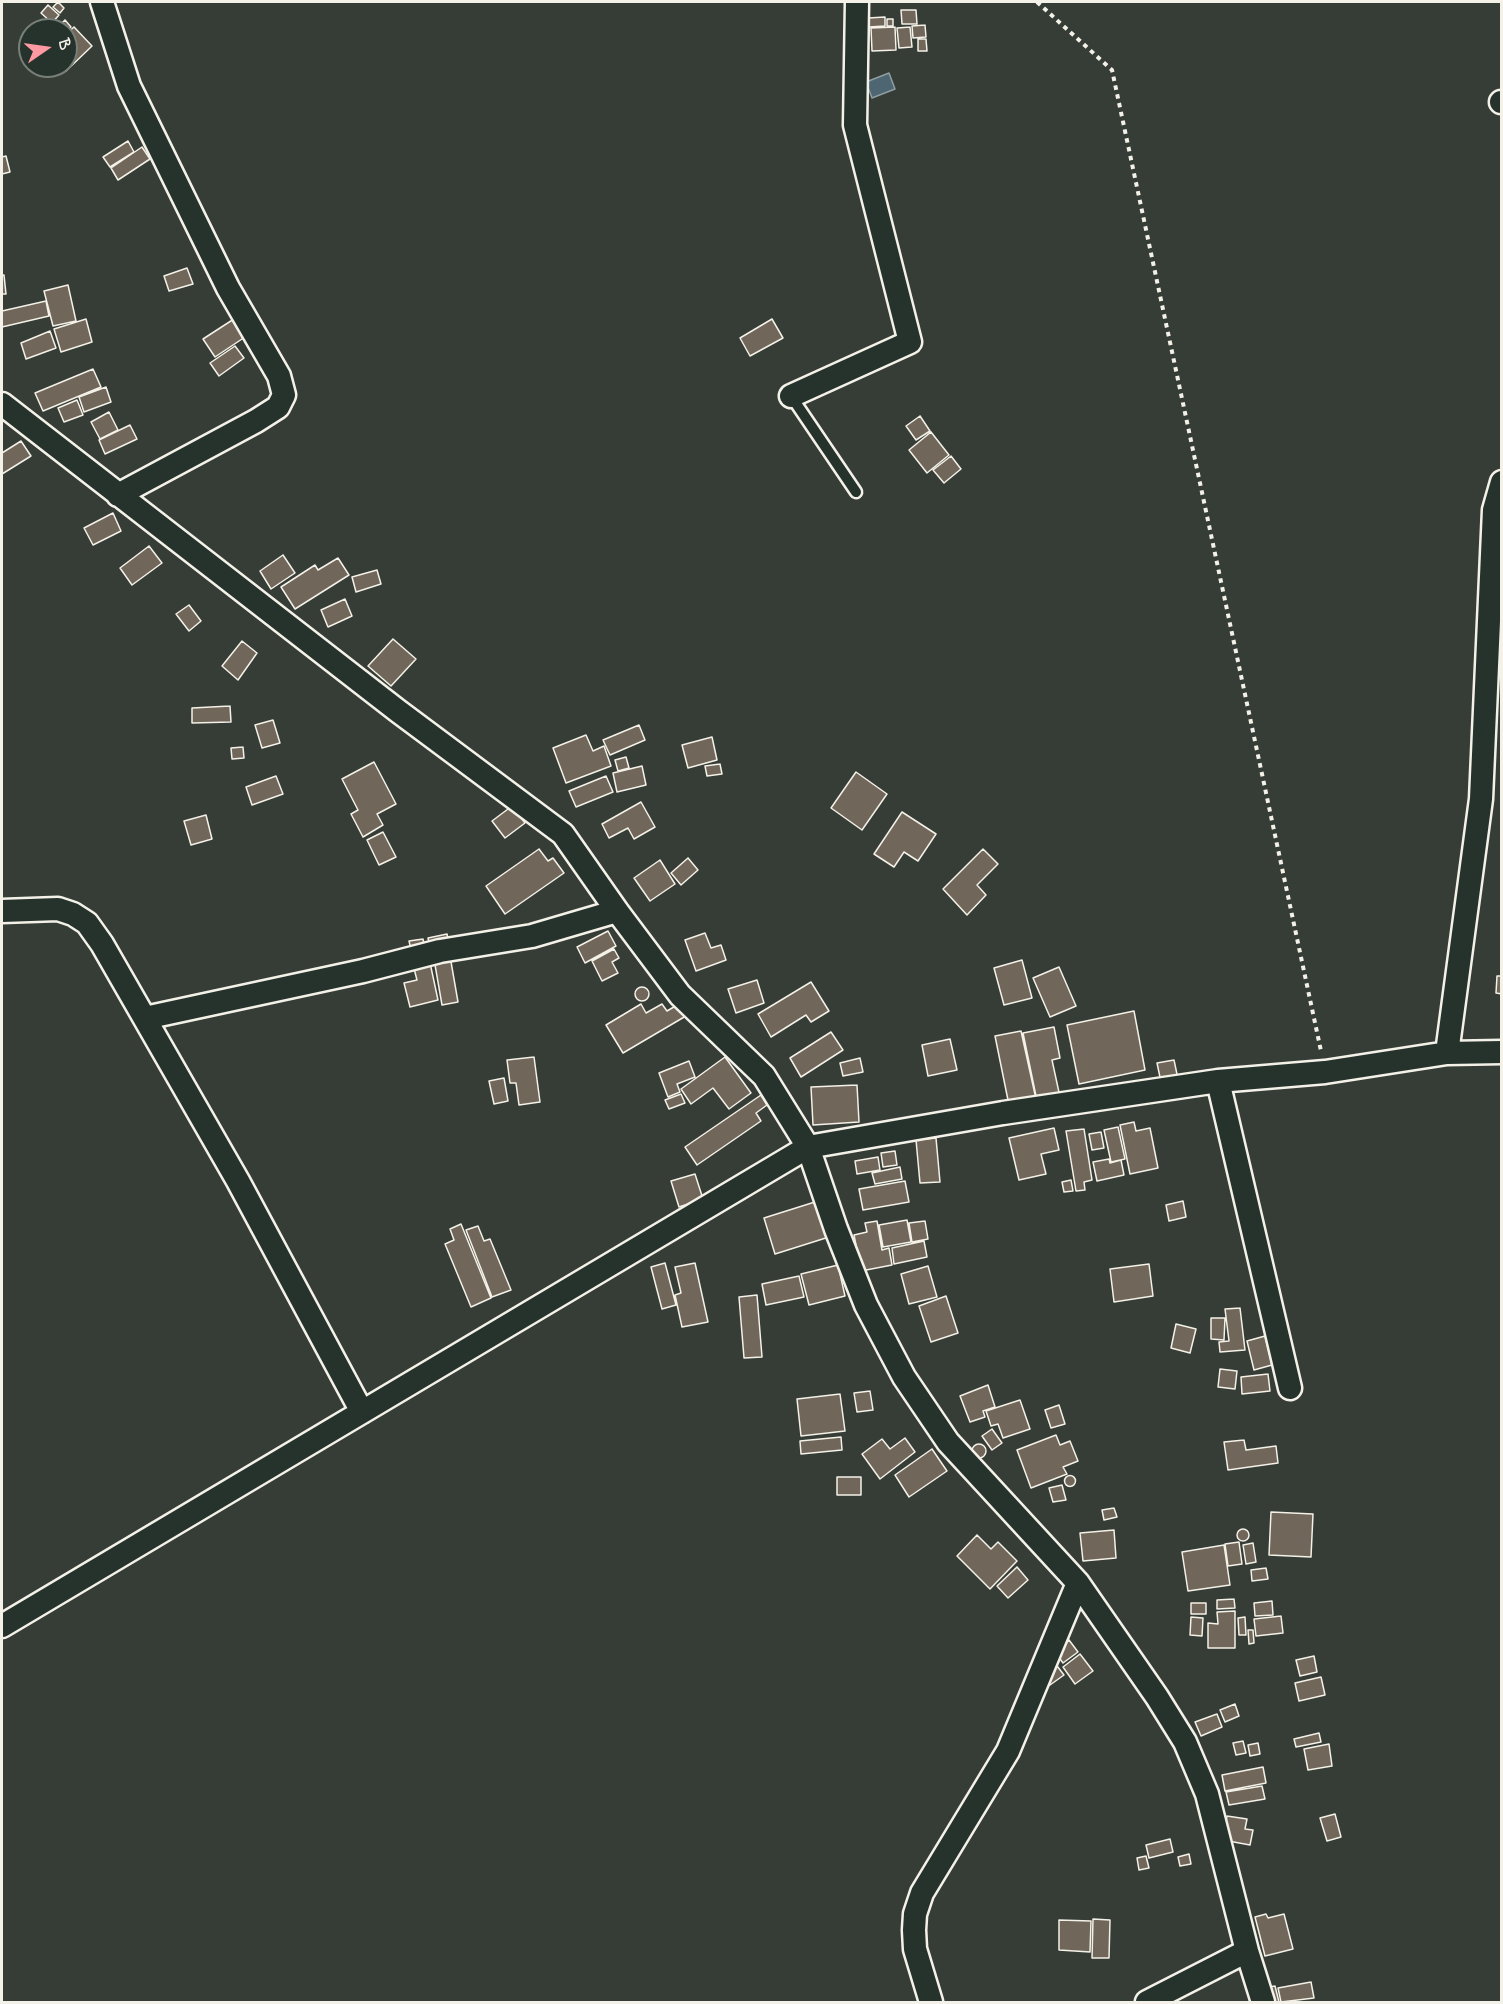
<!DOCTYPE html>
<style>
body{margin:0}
#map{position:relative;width:1503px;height:2004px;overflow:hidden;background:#353d36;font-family:"Indie Flower",sans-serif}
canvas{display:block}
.frame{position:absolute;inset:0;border:3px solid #f4f1e8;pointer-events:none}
.north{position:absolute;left:18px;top:18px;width:60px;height:60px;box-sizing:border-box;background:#26332d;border:2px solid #787f78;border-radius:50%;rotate:77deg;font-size:16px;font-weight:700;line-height:24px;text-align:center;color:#f4f1e8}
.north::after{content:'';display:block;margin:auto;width:21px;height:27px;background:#ff9aa2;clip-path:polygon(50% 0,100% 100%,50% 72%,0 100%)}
</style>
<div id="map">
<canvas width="1503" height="2004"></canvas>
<div class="frame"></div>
<div class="north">B</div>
</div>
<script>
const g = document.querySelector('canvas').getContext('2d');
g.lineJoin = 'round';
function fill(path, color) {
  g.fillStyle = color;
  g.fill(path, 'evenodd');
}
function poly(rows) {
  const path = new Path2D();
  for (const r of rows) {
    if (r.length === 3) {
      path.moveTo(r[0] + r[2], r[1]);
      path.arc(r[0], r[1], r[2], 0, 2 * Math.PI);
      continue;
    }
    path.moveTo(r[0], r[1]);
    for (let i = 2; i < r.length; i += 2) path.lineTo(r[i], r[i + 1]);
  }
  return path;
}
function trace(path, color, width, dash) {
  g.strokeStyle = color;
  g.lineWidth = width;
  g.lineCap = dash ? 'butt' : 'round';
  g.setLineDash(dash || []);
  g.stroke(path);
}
const water = poly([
 [889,73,895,89,872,98,866,82,889,73]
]);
const building = poly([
 [58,2,64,8,60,13,53,7,58,2],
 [48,5,59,15,52,23,41,13,48,5],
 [901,10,916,10,917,24,902,24,901,10],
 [885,17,885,26,869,27,868,18,885,17],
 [887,19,893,19,893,26,887,26,887,19],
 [65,20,71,27,66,31,55,30,65,20],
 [925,25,926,37,913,38,912,26,925,25],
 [74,27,92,46,66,71,61,66,66,66,66,34,74,27],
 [895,27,896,50,872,51,871,28,895,27],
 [910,27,912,47,899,48,897,28,910,27],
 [918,39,926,39,927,51,918,51,918,39],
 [128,141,134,152,110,167,103,157,128,141],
 [142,147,150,159,118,180,111,168,142,147],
 [6,156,10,172,2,174,2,157,6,156],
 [187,268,193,284,169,291,164,276,187,268],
 [2,275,4,275,6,294,2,294,2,275],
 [68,285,76,321,53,326,44,291,68,285],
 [46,301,49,316,2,327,2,311,46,301],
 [237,317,248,335,215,357,203,339,237,317],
 [86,319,92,342,61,352,54,329,86,319],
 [772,319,783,338,750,356,740,338,772,319],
 [50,331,56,348,26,359,21,343,50,331],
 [235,346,244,358,219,376,210,363,235,346],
 [93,369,101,387,43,411,35,393,93,369],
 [106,387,111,402,84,412,79,397,106,387],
 [77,400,83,415,64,422,58,408,77,400],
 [109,412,118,430,100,439,91,422,109,412],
 [920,416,930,431,916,440,906,426,920,416],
 [130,425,137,439,105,454,99,440,130,425],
 [931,432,949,455,927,473,909,450,931,432],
 [21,441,31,456,2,474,2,453,21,441],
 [951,456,961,469,944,483,933,470,951,456],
 [113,513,121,531,93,545,84,528,113,513],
 [149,546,162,563,132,585,120,568,149,546],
 [283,555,295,573,271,589,260,571,283,555],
 [338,558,349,575,295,609,281,587,315,565,318,570,338,558],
 [377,570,381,584,356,592,352,577,377,570],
 [345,599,352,616,328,627,321,610,345,599],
 [189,605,201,621,189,631,176,614,189,605],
 [393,639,416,659,391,686,368,666,393,639],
 [242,641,257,653,238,680,222,666,242,641],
 [230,706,231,722,192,723,192,708,230,706],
 [273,720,280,743,262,748,255,725,273,720],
 [639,725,645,740,610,755,603,740,639,725],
 [586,735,593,751,604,746,611,766,566,783,553,748,586,735],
 [712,737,717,760,688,768,682,745,712,737],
 [243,747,244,758,232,759,231,748,243,747],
 [626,757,629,768,618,771,615,760,626,757],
 [374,762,396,804,377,814,383,825,363,837,351,814,358,810,342,779,374,762],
 [720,764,722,774,707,776,705,766,720,764],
 [642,766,646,785,617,792,613,773,642,766],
 [856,772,887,794,862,830,831,808,856,772],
 [276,776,283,794,252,805,246,787,276,776],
 [606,776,613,792,576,807,569,791,606,776],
 [641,802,655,827,634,839,628,828,609,838,602,824,641,802],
 [512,806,525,823,505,838,492,821,512,806],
 [902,812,936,834,918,861,904,852,894,867,874,854,902,812],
 [206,815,212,839,191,845,184,821,206,815],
 [383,832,396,857,379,865,367,840,383,832],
 [539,849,548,861,553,858,564,873,505,914,486,886,539,849],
 [983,849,998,864,977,885,986,895,967,915,943,889,983,849],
 [688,858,698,870,681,885,671,873,688,858],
 [660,860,675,884,650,901,634,878,660,860],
 [608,931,616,946,585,963,577,947,608,931],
 [705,933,711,948,721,945,726,960,696,971,685,940,705,933],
 [447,934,451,953,432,957,428,938,447,934],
 [423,939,426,956,413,958,409,941,423,939],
 [614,949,619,958,612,962,618,973,602,981,592,961,614,949],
 [450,956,458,1002,442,1005,434,959,450,956],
 [429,958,438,1000,410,1007,404,983,417,980,412,961,429,958],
 [1022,960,1032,998,1004,1005,994,968,1022,960],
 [1059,967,1076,1006,1050,1017,1033,978,1059,967],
 [1497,976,1502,976,1502,994,1496,993,1497,976],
 [757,980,764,1003,736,1013,728,989,757,980],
 [811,982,829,1011,811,1022,806,1015,771,1037,758,1014,811,982],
 [642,994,7],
 [684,1001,691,1013,623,1053,606,1025,641,1004,646,1013,662,1004,667,1011,684,1001],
 [1134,1011,1145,1070,1079,1084,1067,1025,1134,1011],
 [1054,1027,1060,1058,1052,1060,1060,1097,1037,1101,1023,1033,1054,1027],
 [1021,1031,1036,1099,1009,1105,995,1036,1021,1031],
 [831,1032,843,1050,801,1077,790,1058,831,1032],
 [950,1039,957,1070,928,1076,922,1045,950,1039],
 [534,1057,540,1102,519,1105,516,1083,510,1083,507,1060,534,1057],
 [725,1057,751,1093,729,1109,713,1088,691,1104,681,1089,725,1057],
 [860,1058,863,1072,843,1076,840,1063,860,1058],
 [1174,1060,1178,1079,1161,1082,1157,1063,1174,1060],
 [689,1061,695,1077,677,1084,680,1092,668,1097,659,1073,689,1061],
 [504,1078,508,1101,494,1104,489,1081,504,1078],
 [857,1085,859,1122,813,1125,811,1087,857,1085],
 [681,1094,685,1103,669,1109,665,1100,681,1094],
 [761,1095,767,1105,756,1113,761,1121,697,1165,685,1147,761,1095],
 [1134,1122,1136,1131,1150,1128,1158,1168,1130,1174,1120,1125,1134,1122],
 [1118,1127,1125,1159,1111,1162,1104,1130,1118,1127],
 [1054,1128,1059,1150,1041,1154,1046,1174,1019,1180,1009,1138,1054,1128],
 [1084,1129,1092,1180,1084,1182,1085,1190,1076,1191,1066,1131,1084,1129],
 [1101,1132,1104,1148,1092,1150,1089,1134,1101,1132],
 [936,1138,940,1182,920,1183,916,1140,936,1138],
 [895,1151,897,1165,883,1167,881,1153,895,1151],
 [878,1157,880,1170,857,1174,855,1161,878,1157],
 [1109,1159,1110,1163,1121,1160,1124,1175,1097,1181,1093,1162,1109,1159],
 [900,1167,902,1179,875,1184,872,1173,900,1167],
 [695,1174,703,1199,679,1207,671,1181,695,1174],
 [1071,1180,1073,1191,1064,1192,1062,1182,1071,1180],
 [905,1181,909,1202,863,1210,859,1189,905,1181],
 [818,1201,829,1237,775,1254,764,1218,818,1201],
 [1183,1201,1186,1217,1169,1221,1166,1205,1183,1201],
 [907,1220,911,1242,883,1247,879,1225,907,1220],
 [877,1221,882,1250,889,1248,892,1265,861,1271,854,1235,867,1232,865,1223,877,1221],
 [925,1221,928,1239,912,1242,909,1223,925,1221],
 [461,1224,491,1298,471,1307,445,1244,454,1240,450,1229,461,1224],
 [478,1226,484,1241,490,1239,511,1290,492,1297,466,1230,478,1226],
 [924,1241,927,1257,894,1264,892,1248,924,1241],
 [665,1263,676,1305,662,1309,651,1267,665,1263],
 [695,1263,708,1322,682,1327,675,1295,681,1293,675,1267,695,1263],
 [1149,1264,1153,1296,1114,1302,1110,1269,1149,1264],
 [838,1265,845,1296,809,1305,801,1274,838,1265],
 [928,1266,937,1297,909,1304,901,1274,928,1266],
 [799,1276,804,1297,766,1305,762,1284,799,1276],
 [757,1295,762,1357,744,1358,739,1297,757,1295],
 [946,1296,958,1333,931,1342,919,1306,946,1296],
 [1240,1308,1245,1350,1220,1352,1219,1342,1229,1341,1225,1309,1240,1308],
 [1211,1318,1225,1318,1224,1340,1211,1339,1211,1318],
 [1176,1324,1196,1329,1190,1353,1171,1348,1176,1324],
 [1265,1336,1272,1365,1254,1370,1247,1341,1265,1336],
 [1220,1369,1237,1371,1235,1389,1218,1387,1220,1369],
 [1268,1374,1270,1391,1242,1394,1241,1377,1268,1374],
 [988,1385,995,1407,983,1411,985,1417,970,1422,960,1396,988,1385],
 [870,1391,873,1410,857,1412,854,1393,870,1391],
 [840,1394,845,1431,801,1436,797,1399,840,1394],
 [1020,1400,1030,1429,1003,1438,998,1424,991,1426,986,1411,1020,1400],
 [1059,1405,1065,1424,1051,1428,1045,1410,1059,1405],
 [992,1429,1002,1443,992,1450,982,1436,992,1429],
 [1056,1435,1060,1445,1070,1441,1078,1461,1063,1467,1067,1474,1031,1488,1017,1450,1056,1435],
 [841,1437,842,1450,801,1454,800,1441,841,1437],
 [905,1438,915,1452,880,1479,862,1454,882,1439,890,1449,905,1438],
 [1244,1440,1246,1450,1276,1446,1278,1463,1228,1470,1224,1442,1244,1440],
 [979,1451,7],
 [932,1449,947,1471,909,1497,895,1475,932,1449],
 [1070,1481,5.5],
 [837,1477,861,1477,861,1495,837,1495,837,1477],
 [1062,1485,1066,1500,1053,1502,1049,1488,1062,1485],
 [1114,1508,1117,1517,1104,1520,1102,1510,1114,1508],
 [1271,1512,1313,1514,1311,1557,1269,1555,1271,1512],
 [1243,1535,6],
 [1114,1530,1116,1558,1083,1561,1080,1533,1114,1530],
 [977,1535,991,1549,998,1542,1017,1561,990,1589,957,1556,977,1535],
 [1239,1542,1242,1564,1228,1566,1225,1544,1239,1542],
 [1253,1543,1256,1562,1246,1564,1243,1545,1253,1543],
 [1224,1545,1230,1585,1188,1591,1182,1552,1224,1545],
 [1017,1567,1028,1580,1008,1598,997,1586,1017,1567],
 [1266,1568,1268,1579,1252,1581,1251,1570,1266,1568],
 [1234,1599,1235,1608,1217,1609,1217,1600,1234,1599],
 [1272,1601,1273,1615,1255,1616,1254,1603,1272,1601],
 [1191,1603,1206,1603,1206,1614,1191,1614,1191,1603],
 [1235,1611,1235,1648,1208,1648,1208,1623,1218,1624,1217,1612,1235,1611],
 [1281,1616,1283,1633,1256,1636,1254,1619,1281,1616],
 [1191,1617,1203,1618,1202,1636,1190,1635,1191,1617],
 [1245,1617,1246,1635,1239,1635,1238,1618,1245,1617],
 [1248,1630,1253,1630,1254,1643,1249,1644,1248,1630],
 [1069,1640,1078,1652,1063,1663,1055,1652,1069,1640],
 [1080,1654,1093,1671,1075,1684,1063,1667,1080,1654],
 [1314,1656,1317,1672,1300,1676,1296,1660,1314,1656],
 [1054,1662,1064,1675,1050,1685,1040,1672,1054,1662],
 [1321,1677,1325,1695,1299,1701,1295,1683,1321,1677],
 [1235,1704,1239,1716,1225,1722,1220,1710,1235,1704],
 [1217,1714,1222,1727,1201,1736,1195,1722,1217,1714],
 [1319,1733,1321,1742,1296,1747,1294,1739,1319,1733],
 [1243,1741,1246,1753,1236,1755,1233,1743,1243,1741],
 [1258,1743,1260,1754,1250,1756,1248,1745,1258,1743],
 [1329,1744,1332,1766,1308,1770,1304,1749,1329,1744],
 [1263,1767,1266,1783,1225,1791,1222,1775,1263,1767],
 [1262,1786,1265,1799,1229,1805,1226,1792,1262,1786],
 [1335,1814,1341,1837,1327,1841,1320,1818,1335,1814],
 [1227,1816,1247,1819,1245,1829,1253,1830,1250,1845,1223,1840,1227,1816],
 [1170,1839,1173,1852,1149,1858,1146,1845,1170,1839],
 [1189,1854,1191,1864,1180,1866,1178,1857,1189,1854],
 [1146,1856,1149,1868,1139,1870,1137,1858,1146,1856],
 [1266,1914,1268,1918,1284,1914,1293,1949,1265,1956,1255,1917,1266,1914],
 [1093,1919,1110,1920,1109,1958,1092,1958,1093,1919],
 [1059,1920,1091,1921,1090,1952,1059,1950,1059,1920],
 [1311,1982,1314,1998,1281,2002,1278,1988,1311,1982],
 [1275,1986,1279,2002,1271,2002,1268,1987,1275,1986]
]);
const path = poly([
 [1037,2,1112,70,1321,1051]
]);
const lane = poly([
 [791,396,856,492]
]);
const street = poly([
 [102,2,129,86,228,288,279,376,284,395,278,407,256,421,118,495],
 [1501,102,1502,102],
 [791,396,910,342,855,125,857,2],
 [2,404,398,711,563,834,617,911,680,995,764,1076,808,1147,836,1229,866,1305,904,1377,948,1442,1078,1583,1157,1697,1185,1742,1207,1794,1247,1951,1263,2002],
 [2,911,58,909,73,914,87,923,102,944,238,1181,362,1412],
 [145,1018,363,971,440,951,532,936,617,911],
 [1447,1053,1481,799,1494,510,1502,482],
 [1218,1081,1290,1388],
 [2,1626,808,1147,1003,1113,1218,1081,1325,1072,1447,1053,1502,1052],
 [931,2002,915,1949,914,1930,915,1914,922,1893,1008,1751,1078,1583],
 [1147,2002,1247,1951]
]);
fill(water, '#4d6672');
trace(water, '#909ea1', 1.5);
fill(building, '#706659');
trace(building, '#f4f1e8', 1.5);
trace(lane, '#f4f1e8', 15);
trace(street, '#f4f1e8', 27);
trace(path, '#f4f1e8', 4, [4.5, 4.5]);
trace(lane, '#26332d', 10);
trace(street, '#26332d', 22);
</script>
